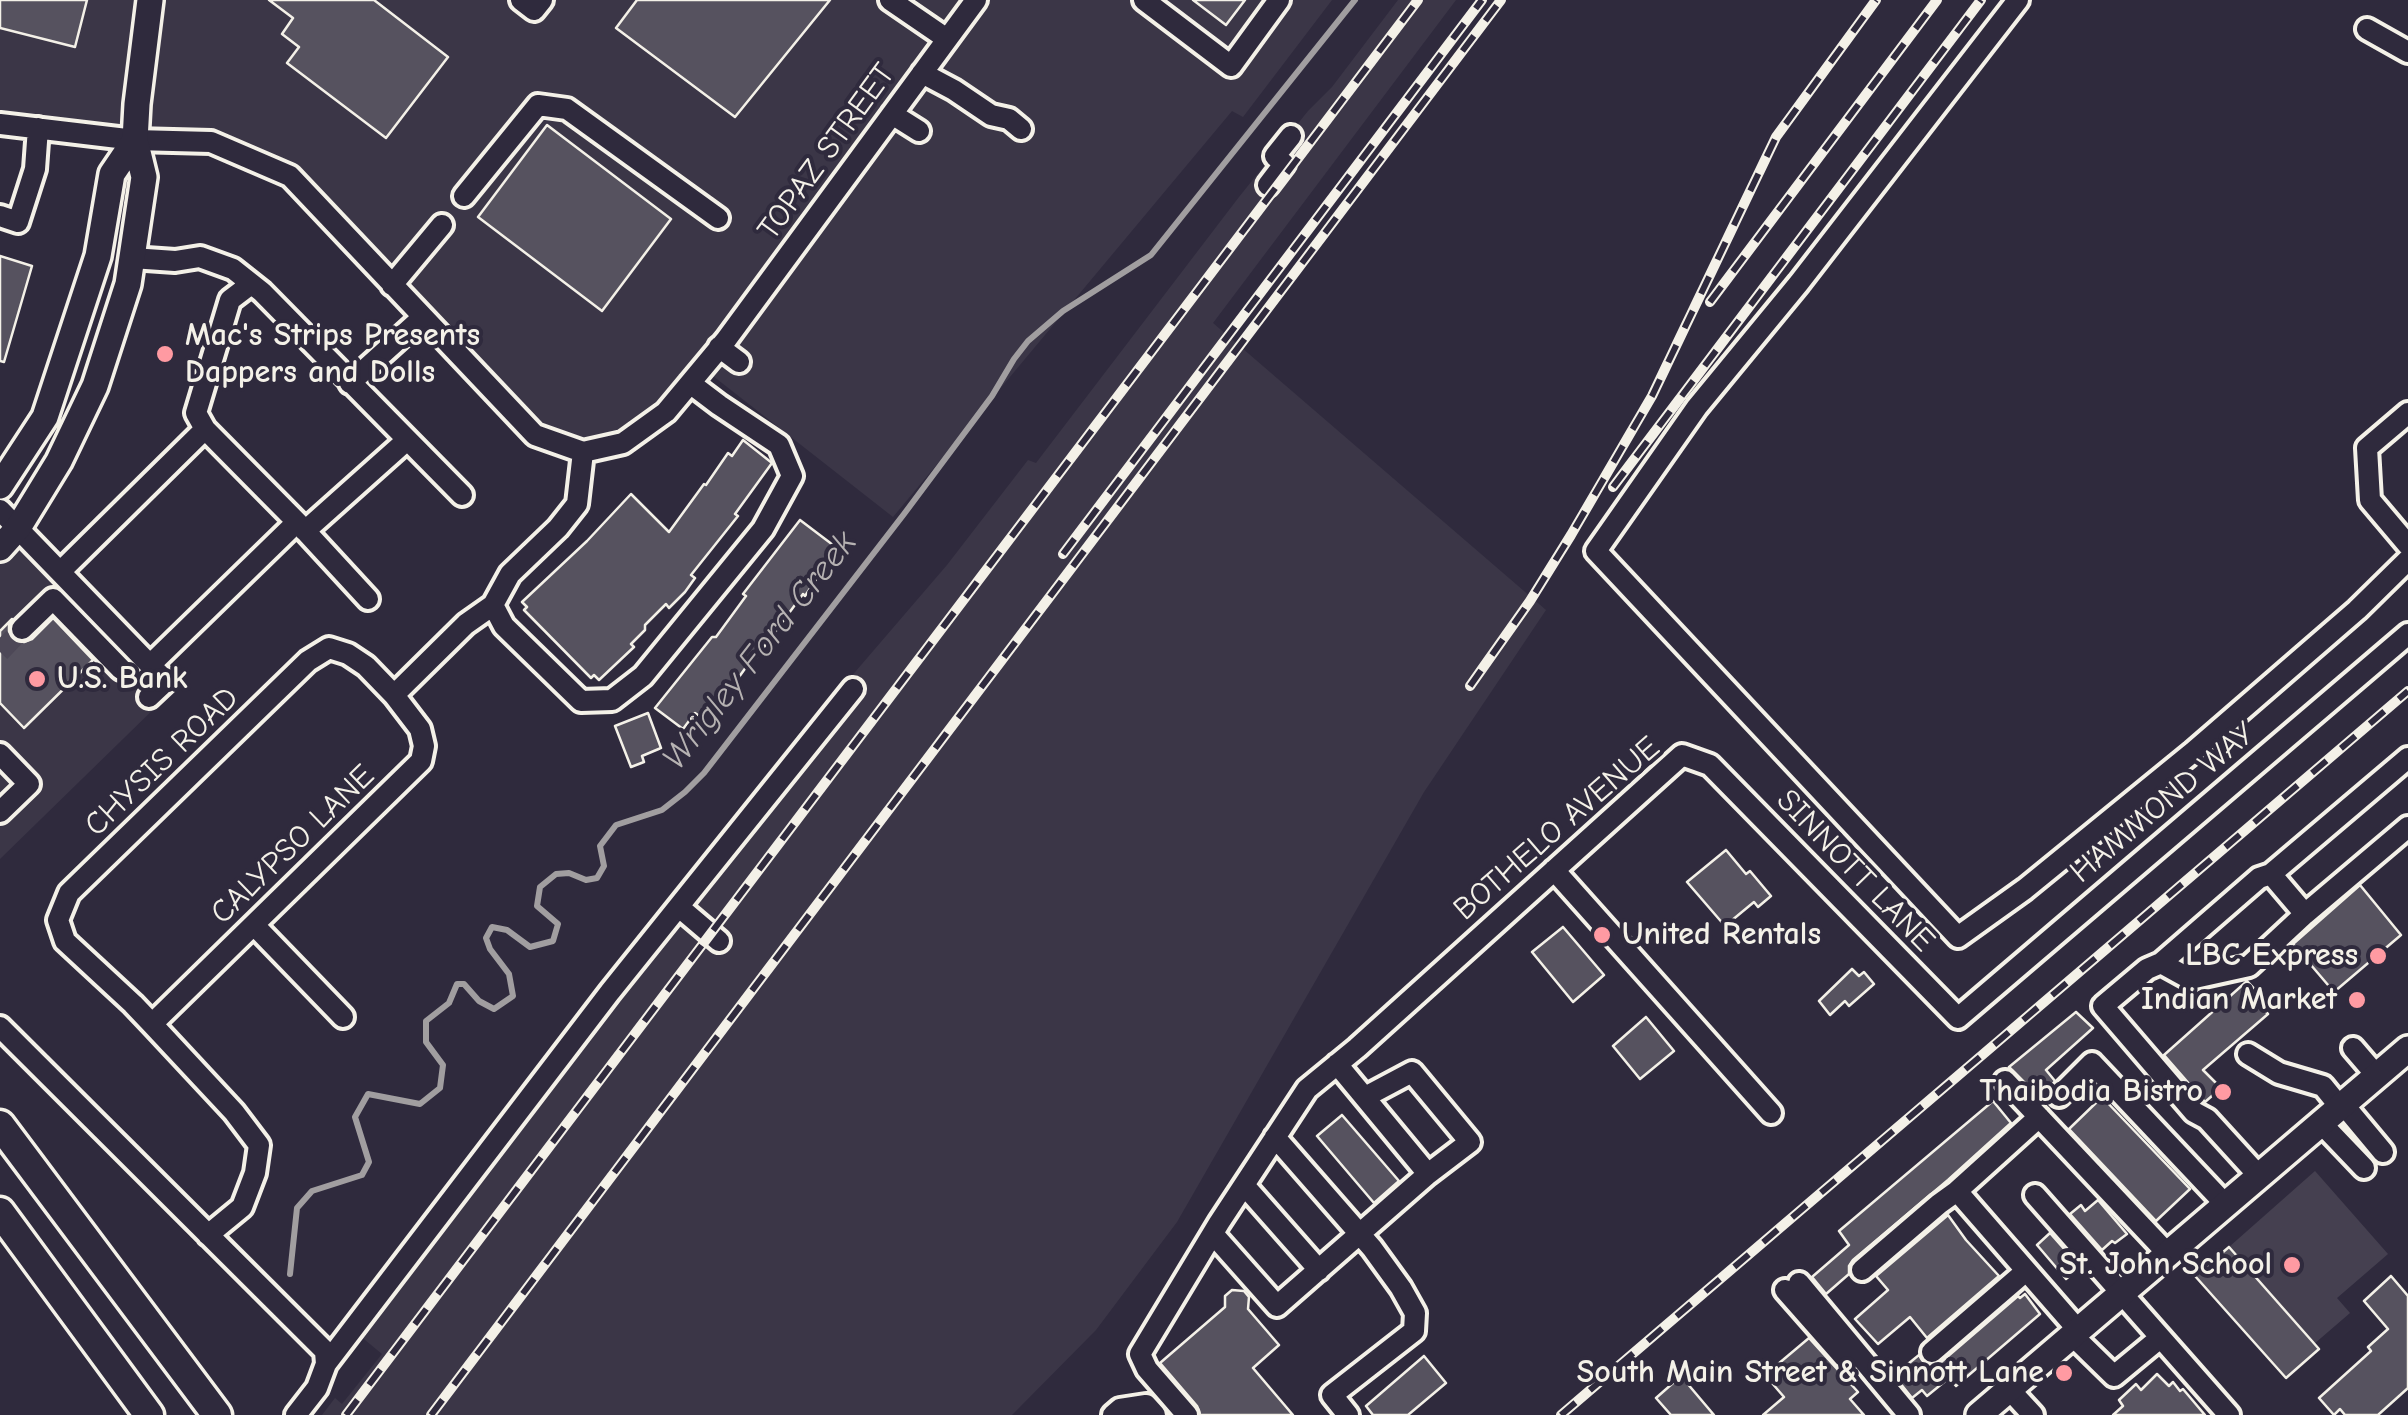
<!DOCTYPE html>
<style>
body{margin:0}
canvas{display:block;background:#2f2a3d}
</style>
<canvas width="2408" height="1415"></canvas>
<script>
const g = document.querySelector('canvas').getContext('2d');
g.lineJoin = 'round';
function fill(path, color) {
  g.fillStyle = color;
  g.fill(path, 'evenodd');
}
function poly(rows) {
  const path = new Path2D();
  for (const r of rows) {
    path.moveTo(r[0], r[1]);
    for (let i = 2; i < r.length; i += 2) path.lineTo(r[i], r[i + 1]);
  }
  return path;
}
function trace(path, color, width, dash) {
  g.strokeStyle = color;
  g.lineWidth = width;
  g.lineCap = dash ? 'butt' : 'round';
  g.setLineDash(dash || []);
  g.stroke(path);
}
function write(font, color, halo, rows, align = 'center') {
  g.font = font + ' "Comic Neue",sans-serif';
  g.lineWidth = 8;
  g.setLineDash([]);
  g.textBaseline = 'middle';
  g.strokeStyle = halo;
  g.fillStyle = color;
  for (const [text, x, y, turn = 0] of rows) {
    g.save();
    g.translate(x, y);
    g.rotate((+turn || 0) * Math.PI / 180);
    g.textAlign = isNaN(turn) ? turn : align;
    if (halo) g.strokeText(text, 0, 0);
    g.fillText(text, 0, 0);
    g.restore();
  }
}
const built = poly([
 [0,0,1332,0,1243,117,1232,111,893,517,699,365,629,446,537,432,285,182,206,148,0,118],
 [1398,0,1456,0,1213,323,1546,610,1424,792,1177,1222,1096,1330,1012,1415,322,1415,335,1398,342,1404,382,1354,347,1325,673,895,789,749,947,565,1028,460,1036,463,1239,197,1308,111,1332,87],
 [0,525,29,559,165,698,0,859]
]);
const green = poly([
 [2315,1171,2388,1254,2337,1298,2350,1313,2314,1344,2229,1247]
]);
const stream = poly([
 [290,1274,297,1208,312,1191,362,1175,369,1162,355,1117,368,1094,420,1104,440,1088,443,1065,426,1042,426,1021,449,1003,457,984,464,984,479,1001,494,1009,513,996,509,974,490,949,486,938,492,927,507,930,530,947,553,941,558,924,537,906,540,887,556,874,569,873,586,880,597,878,604,866,600,846,616,825,662,810,685,792,704,773,904,514,992,396,1014,359,1028,341,1063,311,1151,255,1355,0]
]);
const building = poly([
 [0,0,87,0,75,47,0,28,0,0],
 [269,0,374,0,448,57,386,138,287,63,299,47,282,34,293,18,269,0],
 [637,0,830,0,735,117,616,28,637,0],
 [1193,0,1245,0,1226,25,1193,0],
 [547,125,671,219,602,311,478,217,547,125],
 [0,256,32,266,4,362,0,361,0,256],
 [743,440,772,463,735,514,738,516,691,575,695,578,685,592,669,608,666,604,645,625,645,630,631,644,634,647,599,680,594,675,591,678,524,610,527,607,522,602,587,541,631,494,669,532,704,484,706,485,728,453,732,456,743,440],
 [800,520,837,548,805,596,803,594,756,658,754,656,729,691,723,687,701,717,695,713,683,729,655,708,712,637,716,637,746,596,743,594,800,520],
 [53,618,93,660,24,728,0,703,0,631,12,619,9,626,9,633,13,639,24,642,32,639,53,618],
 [648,713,661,748,642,756,644,762,631,767,615,726,648,713],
 [1726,850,1746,874,1750,871,1771,896,1758,907,1754,902,1725,926,1687,882,1726,850],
 [2360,885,2401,935,2334,992,2293,944,2360,885],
 [1563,927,1604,975,1573,1002,1532,952,1563,927],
 [1852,969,1859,976,1864,972,1874,984,1849,1006,1845,1001,1830,1015,1819,1001,1852,969],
 [2247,981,2269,1004,2263,1009,2268,1014,2203,1070,2221,1088,2205,1102,2164,1055,2247,981],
 [2076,1012,2093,1028,2046,1070,2055,1081,2042,1100,2009,1067,2076,1012],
 [1646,1017,1674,1051,1640,1079,1613,1046,1646,1017],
 [2102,1097,2190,1189,2156,1221,2069,1129,2102,1097],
 [1993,1101,2011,1123,1948,1180,1853,1260,1849,1266,1849,1274,1826,1294,1812,1277,1849,1245,1839,1231,1993,1101],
 [1342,1115,1399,1181,1374,1203,1317,1136,1342,1115],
 [2098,1200,2127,1234,2115,1243,2112,1241,2102,1250,2070,1214,2081,1205,2085,1211,2098,1200],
 [1948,1215,1966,1240,1999,1276,1927,1338,1910,1317,1878,1344,1855,1319,1888,1290,1876,1276,1948,1215],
 [2050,1233,2080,1267,2066,1279,2037,1245,2050,1233],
 [2229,1247,2319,1349,2286,1378,2195,1276,2229,1247],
 [2391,1276,2408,1296,2408,1388,2378,1415,2345,1415,2340,1409,2334,1415,2319,1398,2371,1351,2368,1347,2388,1329,2364,1301,2391,1276],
 [1232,1290,1244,1291,1249,1297,1248,1309,1279,1345,1253,1368,1293,1415,1200,1415,1197,1406,1160,1363,1225,1307,1225,1296,1232,1290],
 [2025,1294,2040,1314,1956,1386,1949,1378,1927,1396,1922,1390,1912,1398,1892,1373,1900,1365,1903,1368,1919,1355,1927,1365,1934,1366,1940,1363,2018,1296,2020,1298,2025,1294],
 [1809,1338,1858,1392,1850,1399,1864,1415,1763,1415,1784,1397,1765,1375,1809,1338],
 [1424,1356,1446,1383,1408,1415,1373,1415,1366,1406,1424,1356],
 [2157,1374,2169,1386,2173,1382,2180,1391,2183,1389,2205,1415,2113,1415,2123,1406,2119,1400,2136,1384,2141,1390,2157,1374],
 [1681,1376,1714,1415,1671,1415,1656,1398,1681,1376]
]);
const minorTunnel = poly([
 [0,652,22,629]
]);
const minor = poly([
 [521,0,534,10,542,0],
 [890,0,947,39],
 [1144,0,1231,66,1279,0],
 [2018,0,1799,283,1697,407,1596,551,1958,937,2025,889,2193,752,2357,610,2408,560],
 [2367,29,2408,52],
 [922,73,954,90,991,115,1009,119,1021,129],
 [892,114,919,131],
 [0,124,135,140,211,142,290,176,535,435,583,452,623,443,666,412,726,340,976,0],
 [1268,185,1284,164,1275,156,1291,136],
 [464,196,538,105,567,109,718,218],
 [0,216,18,222,35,169,38,128],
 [132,258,175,261,200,257,233,269,262,292,462,495],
 [251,284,230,300,196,413,205,429,297,522,368,599],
 [392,285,442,225],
 [719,347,739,362],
 [350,383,423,317],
 [2408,413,2367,448,2370,500,2408,545],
 [0,510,150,665,297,522],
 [305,531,407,440],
 [60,572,205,429],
 [493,605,504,626,581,701,612,700,643,676,763,529,792,476,779,445,719,405,690,383],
 [22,629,53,599,121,669],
 [394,695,466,624,493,605,510,574,558,528,577,504,583,452],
 [149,697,166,681,150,665],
 [0,754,29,784,0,812],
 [1554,870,1771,1113],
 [679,907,719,941],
 [2305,914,2408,827],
 [254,925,343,1017],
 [2161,963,2259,878,2271,874],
 [152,1024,421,761,424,746,420,729,394,695,366,666,348,654,329,648,308,661,69,893,58,920,65,941,133,1004,152,1024,234,1112,259,1145,255,1173,242,1207,208,1235],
 [0,1027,325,1351,326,1364,317,1388,296,1415],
 [2353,1048,2377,1076],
 [2248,1054,2279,1073,2323,1086,2340,1107],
 [2005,1081,2168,1254],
 [2059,1096,2092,1063,2226,1205],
 [1365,1097,1412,1072,1470,1142,1428,1174],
 [2343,1104,2383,1152],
 [2039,1117,1957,1191,2078,1330],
 [2321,1123,2364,1168],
 [1275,1137,1372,1248,1401,1288,1415,1313,1414,1331,1332,1395,1348,1415],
 [2259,1176,2207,1119,2194,1112,2103,1006,2147,969,2161,963,2190,979,2249,966,2305,914,2271,874,2408,758],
 [1244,1185,1319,1270],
 [2035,1195,2229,1415],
 [1213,1234,1277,1306,1428,1174,1337,1064],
 [1862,1270,1939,1204,1957,1191],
 [1799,1283,1909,1415],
 [1785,1290,1844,1357],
 [2072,1335,2114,1376,2160,1338],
 [1932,1352,2026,1271],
 [326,1364,610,992,853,689],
 [2009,1389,2033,1415],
 [1113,1415,1120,1409,1146,1405,1155,1415],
 [1187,1415,1147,1369,1140,1354,1219,1223,1307,1089,1357,1048,1682,755,1710,765,1958,1018,2408,634]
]);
const major = poly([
 [0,486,45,417,98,256,112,174,135,140],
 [0,548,18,528,59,461,95,386,128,284,144,177,135,140,137,104,150,0],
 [1979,1415,2408,1049]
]);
const highway = poly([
 [0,1125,217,1415],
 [0,1212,149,1415]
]);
const rail = poly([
 [1710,302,1937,0],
 [1613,487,1981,0],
 [1063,554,1482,0],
 [1470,686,1530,601,1571,535,1652,396,1776,137,1876,0],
 [346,1415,1418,0],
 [431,1415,1501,0],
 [1561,1415,2408,691]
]);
const markers = [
 [165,354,10,"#ff9aa2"],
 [37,679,10,"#ff9aa2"],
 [1602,935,10,"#ff9aa2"],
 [2378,956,10,"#ff9aa2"],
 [2357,1000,10,"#ff9aa2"],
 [2223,1092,10,"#ff9aa2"],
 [2292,1265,10,"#ff9aa2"],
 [2064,1373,10,"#ff9aa2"]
];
const streetNames = [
 ["TOPAZ STREET",827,152,-54],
 ["CHYSIS ROAD",162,762,-44],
 ["HAMMOND WAY",2163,803,-40],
 ["BOTHELO AVENUE",1557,829,-41],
 ["CALYPSO LANE",293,845,-44],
 ["SINNOTT LANE",1855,871,46]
];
const poiNames = [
 ["Mac's Strips Presents",185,336,"left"],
 ["Dappers and Dolls",185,373,"left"],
 ["U.S. Bank",57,679,"left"],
 ["United Rentals",1622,935,"left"],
 ["LBC Express",2358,956],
 ["Indian Market",2337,1000],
 ["Thaibodia Bistro",2203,1092],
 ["St. John School",2272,1265],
 ["South Main Street & Sinnott Lane",2044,1373]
];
const waterNames = [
 ["Wrigley Ford Creek",760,651,-52]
];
fill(built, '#3b3647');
fill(green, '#454050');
trace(stream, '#a19ea0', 6);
fill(building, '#56525f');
trace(building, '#f4f1e8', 2.5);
trace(minorTunnel, '#4d4857', 20, [20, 10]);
trace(minor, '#f4f1e8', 28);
trace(major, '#f4f1e8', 32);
trace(highway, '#f4f1e8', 35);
trace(minor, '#2f2a3d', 20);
trace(major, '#2f2a3d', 25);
trace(highway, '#2f2a3d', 28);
trace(rail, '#f4f1e8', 10);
trace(rail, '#2f2a3d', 6, [19]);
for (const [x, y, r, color] of markers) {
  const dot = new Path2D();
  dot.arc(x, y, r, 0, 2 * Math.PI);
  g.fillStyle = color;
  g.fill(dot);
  trace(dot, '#2f2a3d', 4);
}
write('32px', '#f4f1e8', '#2f2a3d', streetNames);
write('bold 32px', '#f4f1e8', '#2f2a3d', poiNames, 'right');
write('italic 35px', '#b6b2b2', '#2f2a3d', waterNames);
</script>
